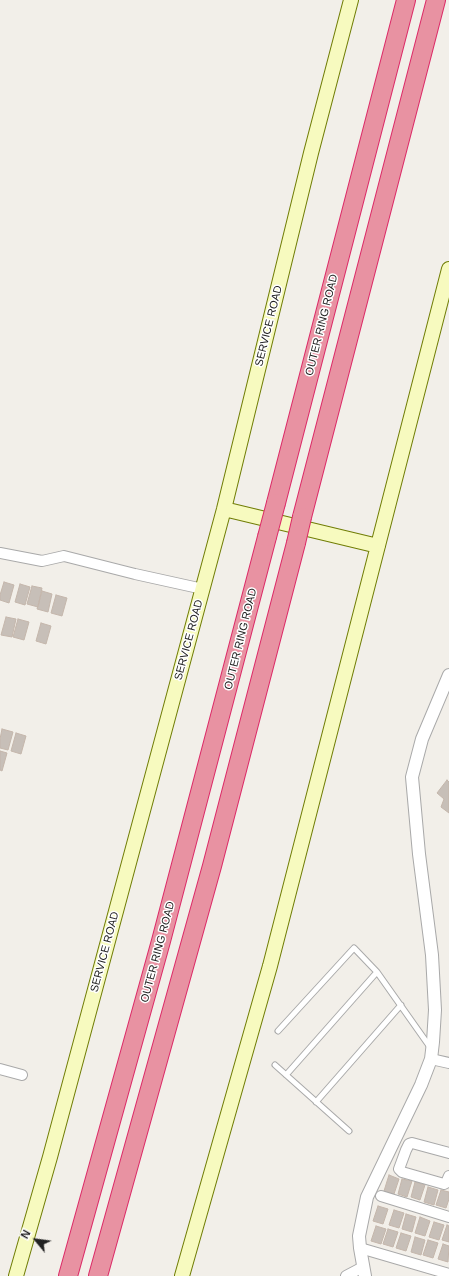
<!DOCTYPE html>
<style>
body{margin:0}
#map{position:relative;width:449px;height:1276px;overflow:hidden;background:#f2efe9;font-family:Helvetica,sans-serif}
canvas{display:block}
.north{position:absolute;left:16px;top:1220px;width:40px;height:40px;-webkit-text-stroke:3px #fff;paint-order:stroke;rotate:299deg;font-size:11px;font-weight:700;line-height:16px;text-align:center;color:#222}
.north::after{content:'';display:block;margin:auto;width:14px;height:18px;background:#222;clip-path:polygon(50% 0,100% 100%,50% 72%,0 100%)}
</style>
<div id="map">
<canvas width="449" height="1276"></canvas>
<div class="north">N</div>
</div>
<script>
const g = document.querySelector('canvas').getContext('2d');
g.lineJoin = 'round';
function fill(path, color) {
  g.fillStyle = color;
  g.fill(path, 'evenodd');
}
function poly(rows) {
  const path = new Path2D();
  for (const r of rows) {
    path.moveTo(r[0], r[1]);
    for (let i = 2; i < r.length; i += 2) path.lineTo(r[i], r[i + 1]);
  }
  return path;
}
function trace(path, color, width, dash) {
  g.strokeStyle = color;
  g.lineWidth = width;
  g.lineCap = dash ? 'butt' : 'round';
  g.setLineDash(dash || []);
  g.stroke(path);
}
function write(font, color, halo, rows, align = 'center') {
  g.font = font + ' Helvetica,sans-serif';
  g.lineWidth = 3;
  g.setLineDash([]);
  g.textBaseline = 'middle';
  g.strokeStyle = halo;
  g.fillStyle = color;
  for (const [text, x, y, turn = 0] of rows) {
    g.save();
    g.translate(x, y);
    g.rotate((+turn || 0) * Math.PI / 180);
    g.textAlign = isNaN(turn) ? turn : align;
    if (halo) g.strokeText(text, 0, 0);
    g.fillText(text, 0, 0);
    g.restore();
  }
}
const building = poly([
 [4,582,14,585,9,603,0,600,0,595,4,582],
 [20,584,30,587,25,605,15,602,20,584],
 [32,586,42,588,38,607,27,604,32,586],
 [42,591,52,594,48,612,37,609,42,591],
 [56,595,67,598,62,616,51,613,56,595],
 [6,617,16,619,12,637,1,635,6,617],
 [18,619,29,622,24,640,13,637,18,619],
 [41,623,51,626,46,644,36,641,41,623],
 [2,729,13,732,8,750,0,748,0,739,2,729],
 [16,733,26,736,21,754,11,751,16,733],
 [0,751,7,753,2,771,0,770,0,751],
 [447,780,449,782,449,813,441,807,444,799,437,793,447,780],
 [389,1175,399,1179,394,1194,384,1191,389,1175],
 [402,1179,412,1181,407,1197,398,1194,402,1179],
 [415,1182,425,1185,420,1200,411,1197,415,1182],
 [428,1187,438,1190,434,1205,424,1202,428,1187],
 [441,1190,449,1192,449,1199,446,1208,436,1205,441,1190],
 [378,1206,388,1209,383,1224,373,1221,378,1206],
 [394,1210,404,1213,399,1228,389,1225,394,1210],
 [406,1214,416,1217,412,1232,402,1229,406,1214],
 [420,1217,430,1221,425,1236,415,1233,420,1217],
 [434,1222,444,1225,439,1240,429,1237,434,1222],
 [447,1225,449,1226,449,1242,442,1240,447,1225],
 [376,1226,386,1229,381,1244,371,1241,376,1226],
 [388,1229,398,1232,393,1247,383,1244,388,1229],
 [401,1233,411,1236,406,1251,396,1248,401,1233],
 [415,1237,425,1240,421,1255,411,1252,415,1237],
 [428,1240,438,1243,433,1258,423,1255,428,1240],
 [443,1244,449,1246,448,1262,438,1259,443,1244]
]);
const service = poly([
 [278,1031,354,948,377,972,430,1047],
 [275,1065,349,1131],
 [286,1075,377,972],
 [316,1102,401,1005]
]);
const minor = poly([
 [0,553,42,561,64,556,135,574,203,589],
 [431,1059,449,1063],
 [0,1069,22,1075],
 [449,1153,412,1143,409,1144,406,1150,399,1169,402,1172,444,1184,446,1183,449,1176],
 [381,1196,449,1217],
 [360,1248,449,1274],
 [346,1276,363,1267]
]);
const tertiary = poly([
 [365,1276,360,1248,359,1236,367,1197,421,1085,431,1059,433,1042,435,1010,432,955,419,854,412,777,422,739,449,675]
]);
const secondary = poly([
 [224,509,378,546],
 [16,1276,50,1157,224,509,311,153,351,0],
 [182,1276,270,966,449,269]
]);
const motorway = poly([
 [276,503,406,0],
 [302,517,436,0],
 [68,1276,161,941,267,537],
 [98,1276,212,866,296,543]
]);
const motorwayBridge = poly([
 [267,537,276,503],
 [296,543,302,517]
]);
const streetNames = [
 ["OUTER RING ROAD",322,325,-76],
 ["SERVICE ROAD",269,326,-76],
 ["OUTER RING ROAD",241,639,-76],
 ["SERVICE ROAD",189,640,-75],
 ["SERVICE ROAD",105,952,-75],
 ["OUTER RING ROAD",158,952,-75]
];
fill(building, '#c7bfb8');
trace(building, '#c4b6ab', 1);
trace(service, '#a9a9a9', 7);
trace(minor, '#a9a9a9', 12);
trace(tertiary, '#a9a9a9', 14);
trace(secondary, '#707d05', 16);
trace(motorway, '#dc2a67', 20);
trace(service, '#fff', 5);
trace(minor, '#fff', 10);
trace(tertiary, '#fff', 12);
trace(secondary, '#f7fabf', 14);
trace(motorway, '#e892a2', 18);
trace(motorwayBridge, '#dc2a67', 20, []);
trace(motorwayBridge, '#e892a2', 18);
write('11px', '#222', '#fff', streetNames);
</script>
